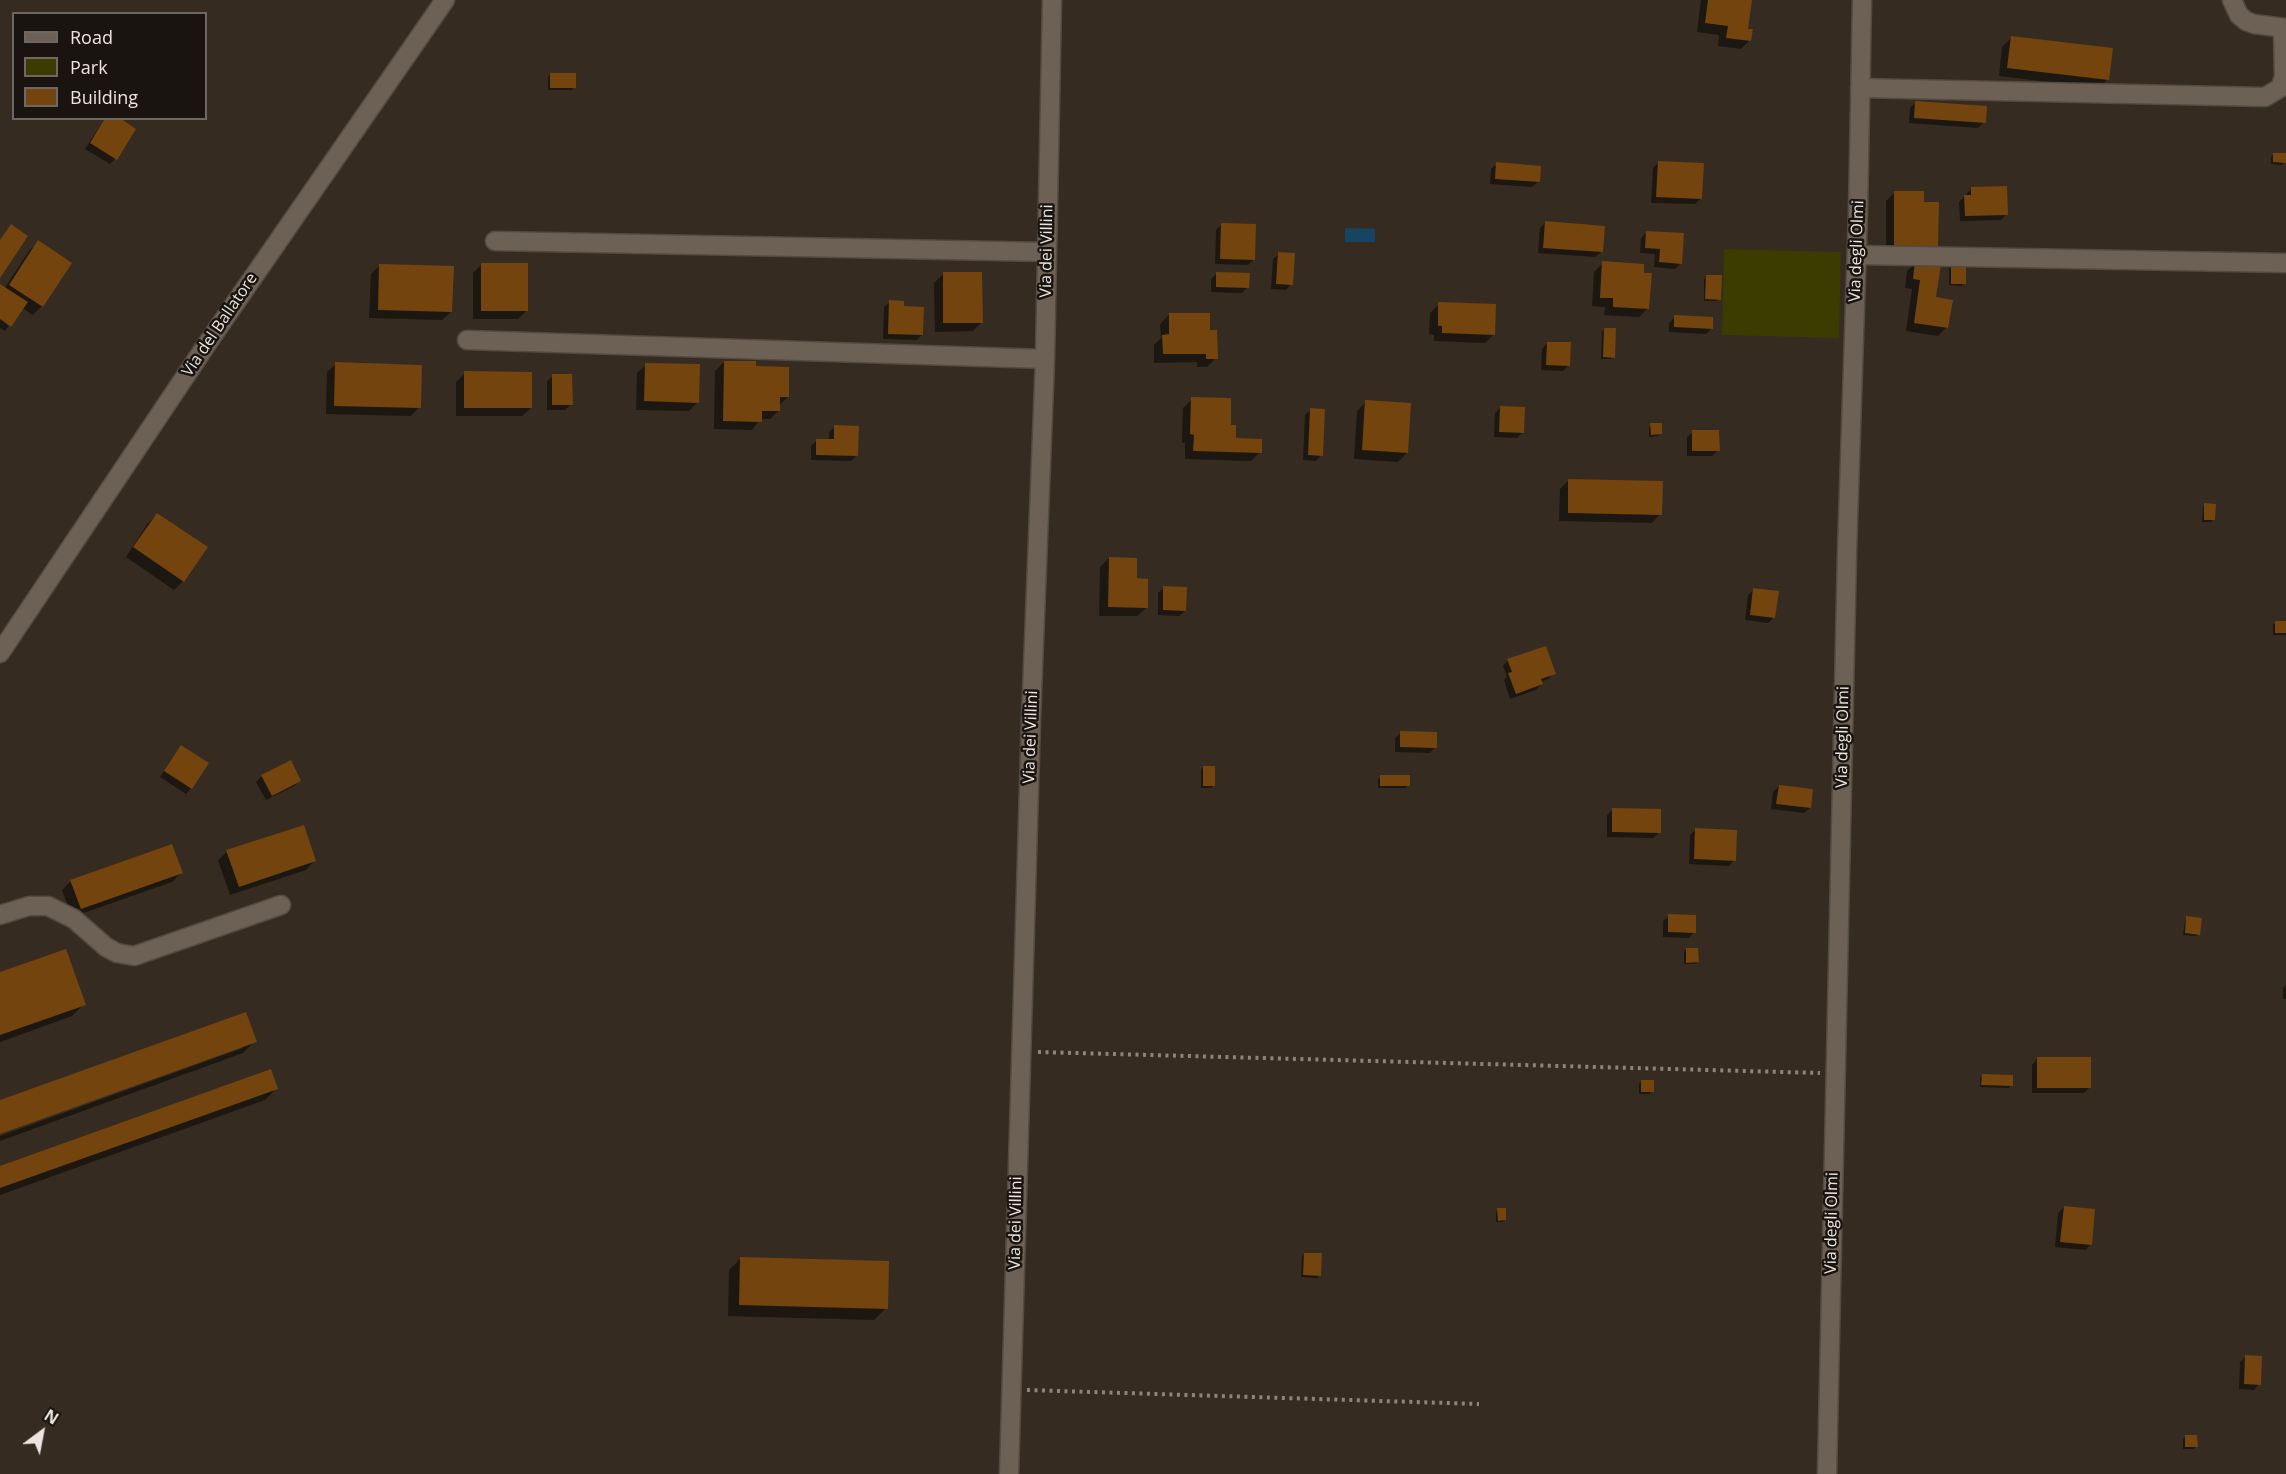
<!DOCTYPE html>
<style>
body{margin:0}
#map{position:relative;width:2286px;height:1474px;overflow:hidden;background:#352b21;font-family:"Open Sans",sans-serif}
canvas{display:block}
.legend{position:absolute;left:12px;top:12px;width:195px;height:108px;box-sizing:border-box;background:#191410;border:2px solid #6d6863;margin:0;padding:8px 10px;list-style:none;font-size:18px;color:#ece5df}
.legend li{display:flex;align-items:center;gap:12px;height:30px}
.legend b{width:30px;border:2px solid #6d6863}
.north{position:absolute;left:12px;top:1402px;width:60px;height:60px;-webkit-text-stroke:4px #191410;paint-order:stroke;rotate:32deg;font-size:16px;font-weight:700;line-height:24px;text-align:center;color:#ece5df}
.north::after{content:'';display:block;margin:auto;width:21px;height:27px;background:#ece5df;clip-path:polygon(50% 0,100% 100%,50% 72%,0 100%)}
</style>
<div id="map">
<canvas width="2286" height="1474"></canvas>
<ul class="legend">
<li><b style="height:8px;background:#6d6156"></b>Road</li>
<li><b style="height:16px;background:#3a3c00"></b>Park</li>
<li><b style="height:16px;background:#73440e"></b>Building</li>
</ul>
<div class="north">N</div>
</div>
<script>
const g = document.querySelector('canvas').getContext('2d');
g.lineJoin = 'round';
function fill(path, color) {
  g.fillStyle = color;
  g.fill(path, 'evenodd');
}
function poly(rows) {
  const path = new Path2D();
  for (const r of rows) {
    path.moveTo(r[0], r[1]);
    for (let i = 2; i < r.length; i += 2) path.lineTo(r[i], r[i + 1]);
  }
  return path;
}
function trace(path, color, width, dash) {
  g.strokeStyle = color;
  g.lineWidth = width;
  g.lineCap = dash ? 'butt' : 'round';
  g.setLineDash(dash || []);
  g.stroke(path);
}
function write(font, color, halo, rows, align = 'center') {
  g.font = font + ' "Open Sans",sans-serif';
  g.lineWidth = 5;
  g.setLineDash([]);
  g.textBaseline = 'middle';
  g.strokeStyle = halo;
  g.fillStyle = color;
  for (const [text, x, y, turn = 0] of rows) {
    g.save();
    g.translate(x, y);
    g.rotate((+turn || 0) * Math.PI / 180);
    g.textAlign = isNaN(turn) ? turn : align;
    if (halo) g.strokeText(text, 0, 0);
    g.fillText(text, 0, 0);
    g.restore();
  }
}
const green = poly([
 [1724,249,1841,252,1839,338,1722,335]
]);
const water = poly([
 [1345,228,1375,229,1375,242,1345,242]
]);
const shadow = poly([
 [1701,0,1751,0,1747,30,1750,40,1741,49,1718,46,1719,35,1697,32],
 [2011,38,2108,79,2099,88,1999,76,2002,47],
 [550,75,574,87,572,90,548,90,548,77],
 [1916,102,1984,122,1978,128,1909,123,1910,108],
 [105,118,115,159,110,164,85,149],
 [2274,154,2284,162,2282,165,2271,164,2271,157],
 [1658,163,1701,198,1695,204,1651,203,1653,168],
 [1497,164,1538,182,1532,187,1490,184,1491,169],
 [1971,189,2007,214,2001,220,1960,221,1959,202],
 [1895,192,1922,203,1937,245,1928,254,1886,254,1886,201],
 [1545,223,1601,252,1595,257,1538,253,1540,228],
 [1222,224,1254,259,1248,265,1215,264,1216,230],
 [1647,232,1681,263,1675,269,1654,267,1655,254,1640,253,1641,238],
 [38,242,42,306,33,315,22,308,5,331,0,328,0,286,4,289,29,251],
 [1279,254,1291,284,1286,290,1271,289,1273,259],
 [1916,262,1947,327,1938,336,1906,331,1912,289,1905,288,1907,271],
 [1603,263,1642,274,1648,308,1639,317,1604,315,1605,307,1592,306,1594,272],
 [482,264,527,310,518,319,473,319,473,273],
 [380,265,451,312,442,320,369,318,371,274],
 [1952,266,1964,283,1962,286,1949,285,1949,268],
 [1217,273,1248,287,1242,293,1211,292,1211,279],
 [943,274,981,323,973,331,935,332,934,283],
 [1707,276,1719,299,1717,301,1704,301,1704,279],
 [890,302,903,308,922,335,916,340,883,339,884,307],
 [1439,304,1494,334,1485,343,1434,341,1434,335,1429,334,1430,313],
 [1169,315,1209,332,1216,358,1207,367,1197,367,1197,362,1154,363,1154,345,1161,338,1160,324],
 [1675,317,1712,328,1706,334,1669,332,1669,323],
 [1604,329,1614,357,1612,359,1601,359,1602,332],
 [1547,343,1569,365,1563,371,1541,370,1542,349],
 [724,362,754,367,788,397,779,405,779,410,770,419,760,419,752,430,714,429,715,371],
 [336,364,419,407,411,416,326,414,327,372],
 [646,365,698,402,689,411,636,410,637,373],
 [465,373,531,408,522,416,456,416,456,382],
 [553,376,571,404,565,410,547,410,547,381],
 [1192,399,1229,427,1235,440,1260,452,1251,461,1185,459,1185,443,1182,443,1183,408],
 [1366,402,1407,453,1398,462,1354,459,1357,411],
 [1501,407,1523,432,1517,438,1494,437,1495,413],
 [1311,410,1321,455,1316,461,1303,460,1305,415],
 [1651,425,1660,434,1658,436,1649,437,1649,427],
 [835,427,857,455,851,461,811,460,811,446,817,440,829,441,829,432],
 [1693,432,1718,450,1712,456,1687,456,1687,437],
 [1569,480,1660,514,1652,523,1559,521,1560,489],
 [2205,505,2213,520,2211,522,2202,522,2203,507],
 [157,514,183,581,174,590,126,557,148,523],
 [1109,558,1135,580,1146,608,1137,616,1099,616,1100,567],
 [1164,587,1185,611,1179,616,1158,615,1158,593],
 [1754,590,1774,617,1768,623,1745,620,1748,595],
 [2276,622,2286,622,2286,635,2273,635,2273,625],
 [1508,660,1554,673,1548,679,1541,682,1541,684,1536,690,1510,699,1504,680,1507,677,1503,666],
 [1401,733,1435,747,1430,753,1395,752,1395,738],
 [181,747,191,788,186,794,160,777],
 [1203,767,1214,785,1211,788,1201,788,1201,770],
 [262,776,300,781,294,786,266,800,256,782],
 [1381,777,1408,785,1406,788,1378,788,1378,779],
 [1779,786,1810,808,1804,813,1771,809,1773,792],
 [1613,809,1659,833,1653,838,1607,837,1607,815],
 [1695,830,1734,860,1729,866,1689,864,1690,835],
 [227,852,314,861,306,870,230,895,218,860],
 [181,873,172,882,72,917,62,890,71,881],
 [1669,916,1694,932,1689,938,1663,937,1663,921],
 [2187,918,2198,934,2196,936,2183,935,2185,920],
 [1686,949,1697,962,1695,964,1684,964,1684,952],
 [0,974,84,1004,72,1016,0,1042],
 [2286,985,2286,999,2283,999,2283,988],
 [255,1041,243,1053,0,1141,0,1136,243,1048,243,1045,0,1132,0,1102],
 [2037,1059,2090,1087,2084,1093,2032,1093,2032,1065],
 [1982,1076,2011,1085,2009,1088,1980,1087,1980,1078],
 [1641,1082,1652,1091,1650,1094,1639,1094,1639,1084],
 [277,1088,265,1100,0,1195,0,1168],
 [2064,1207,2091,1244,2085,1250,2055,1247,2058,1213],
 [1498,1210,1505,1220,1502,1222,1496,1222,1496,1212],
 [1304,1254,1320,1275,1317,1278,1301,1277,1302,1257],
 [741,1258,886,1308,874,1320,728,1316,729,1270],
 [2246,1357,2259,1384,2254,1390,2239,1389,2240,1362],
 [2185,1437,2196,1446,2194,1449,2183,1449,2183,1439]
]);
const building = poly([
 [1708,0,1752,0,1748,29,1753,29,1751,41,1726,38,1728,26,1705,23],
 [2011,36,2113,48,2109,80,2007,68],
 [550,73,576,73,576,88,550,88],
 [1915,101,1987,106,1986,123,1914,118],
 [105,118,120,118,136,129,117,160,90,143],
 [2273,153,2286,153,2286,163,2273,162],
 [1658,161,1704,163,1702,199,1656,197],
 [1496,162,1541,166,1540,182,1495,179],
 [2007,186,2008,215,1965,216,1964,195,1971,195,1971,187],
 [1894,191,1924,191,1924,202,1939,202,1938,246,1894,246],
 [1545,221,1605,226,1603,252,1543,248],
 [1221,223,1256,224,1255,260,1220,259],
 [11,224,28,236,0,278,0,240],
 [1646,231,1684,233,1682,264,1659,262,1660,249,1645,248],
 [38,240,72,263,43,307,9,285],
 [1278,252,1295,253,1293,285,1276,284],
 [1602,261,1644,264,1644,273,1652,273,1649,309,1613,307,1613,298,1600,298],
 [1915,261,1941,265,1936,297,1953,300,1948,328,1914,323,1920,280,1913,279],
 [481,263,528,263,528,311,481,311],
 [379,264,454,266,452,312,378,310],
 [1951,264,1966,264,1966,284,1951,284],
 [943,272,982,272,983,323,943,323],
 [1216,272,1250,273,1249,288,1216,287],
 [1706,275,1722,275,1721,300,1705,299],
 [0,284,28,302,11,327,0,319],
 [889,300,904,301,904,306,924,307,923,335,888,334],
 [1438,302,1496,304,1495,335,1442,333,1442,326,1438,326],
 [1169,313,1210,313,1210,330,1217,330,1218,359,1206,359,1206,354,1163,354,1162,335,1169,334],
 [1674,315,1713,317,1713,329,1674,327],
 [1604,328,1616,328,1615,358,1603,357],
 [1547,342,1571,342,1570,366,1546,365],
 [724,361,756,361,756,366,789,367,789,397,780,397,780,411,762,411,762,422,723,421],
 [335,362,422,365,421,408,334,406],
 [645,363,700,364,699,403,644,401],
 [464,371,532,372,532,408,464,408],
 [552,374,572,374,573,405,552,405],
 [1191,397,1231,398,1231,425,1236,425,1236,438,1262,439,1262,453,1193,451,1194,435,1190,434],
 [1365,400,1411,403,1408,453,1362,450],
 [1500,406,1525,407,1524,433,1499,432],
 [1310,408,1325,409,1323,456,1308,455],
 [1650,423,1662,423,1662,434,1651,435],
 [834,425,859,426,858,456,816,455,816,439,834,439],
 [1692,430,1719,430,1720,451,1692,451],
 [1568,479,1663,481,1662,515,1568,513],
 [2204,503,2216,504,2215,520,2204,520],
 [157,513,208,547,184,582,133,547],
 [1109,557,1137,558,1137,578,1148,579,1148,608,1108,607],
 [1163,586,1187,587,1186,611,1163,610],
 [1753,588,1779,591,1775,618,1750,615],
 [2275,621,2286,621,2286,633,2275,633],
 [1546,646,1556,674,1541,679,1543,684,1516,694,1508,673,1512,672,1507,659],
 [1400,731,1437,732,1437,748,1400,747],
 [181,745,209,763,192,789,164,771],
 [291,760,301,781,272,796,261,775],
 [1203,766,1215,766,1215,786,1203,786],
 [1380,775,1410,775,1410,786,1380,786],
 [1779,785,1813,789,1811,808,1776,804],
 [1612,808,1661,809,1661,833,1612,832],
 [304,825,316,861,239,887,226,850],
 [1695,828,1737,830,1736,861,1694,859],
 [172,844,183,873,81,909,70,880],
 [1668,914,1696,915,1696,933,1668,932],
 [2186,916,2202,918,2200,935,2185,933],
 [1686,948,1698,948,1699,962,1686,963],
 [66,949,86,1005,0,1035,0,972],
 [246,1012,257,1042,0,1134,0,1100],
 [2037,1057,2091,1057,2091,1088,2037,1088],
 [271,1069,278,1089,0,1188,0,1166],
 [1982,1074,2013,1075,2013,1086,1981,1085],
 [1641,1080,1654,1080,1654,1092,1641,1092],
 [2064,1206,2095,1209,2092,1245,2060,1242],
 [1497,1208,1506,1208,1506,1220,1498,1221],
 [1304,1253,1322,1253,1321,1276,1303,1275],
 [740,1257,889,1261,888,1309,739,1305],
 [2245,1355,2262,1356,2261,1385,2244,1384],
 [2185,1435,2197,1435,2198,1447,2185,1447]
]);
const path = poly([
 [1038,1052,1820,1073],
 [1027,1390,1479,1404]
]);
const minor = poly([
 [2232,0,2239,15,2246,21,2254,24,2286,28],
 [1860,88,2265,97,2280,88,2284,77,2283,28],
 [495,241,1046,252],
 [1857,255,2286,263],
 [467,340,1045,359],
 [0,653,209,341,445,0],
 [0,915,29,906,48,906,74,919,106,947,117,953,134,956,281,905],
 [1009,1474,1031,719,1045,359,1052,0],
 [1827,1474,1847,552,1858,213,1862,0]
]);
const streetNames = [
 ["Via dei Villini",1047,251,-89],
 ["Via degli Olmi",1857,251,-88],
 ["Via del Ballatore",220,325,-56],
 ["Via dei Villini",1031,737,-88],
 ["Via degli Olmi",1843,737,-89],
 ["Via dei Villini",1016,1223,-89],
 ["Via degli Olmi",1832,1223,-89]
];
fill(green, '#3a3c00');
fill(water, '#154560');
fill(shadow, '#0007');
fill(building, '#73440e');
trace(minor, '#534a41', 21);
trace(path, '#8d847c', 4, [3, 4.5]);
trace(minor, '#6d6156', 18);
write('16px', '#ece5df', '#191410', streetNames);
</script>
